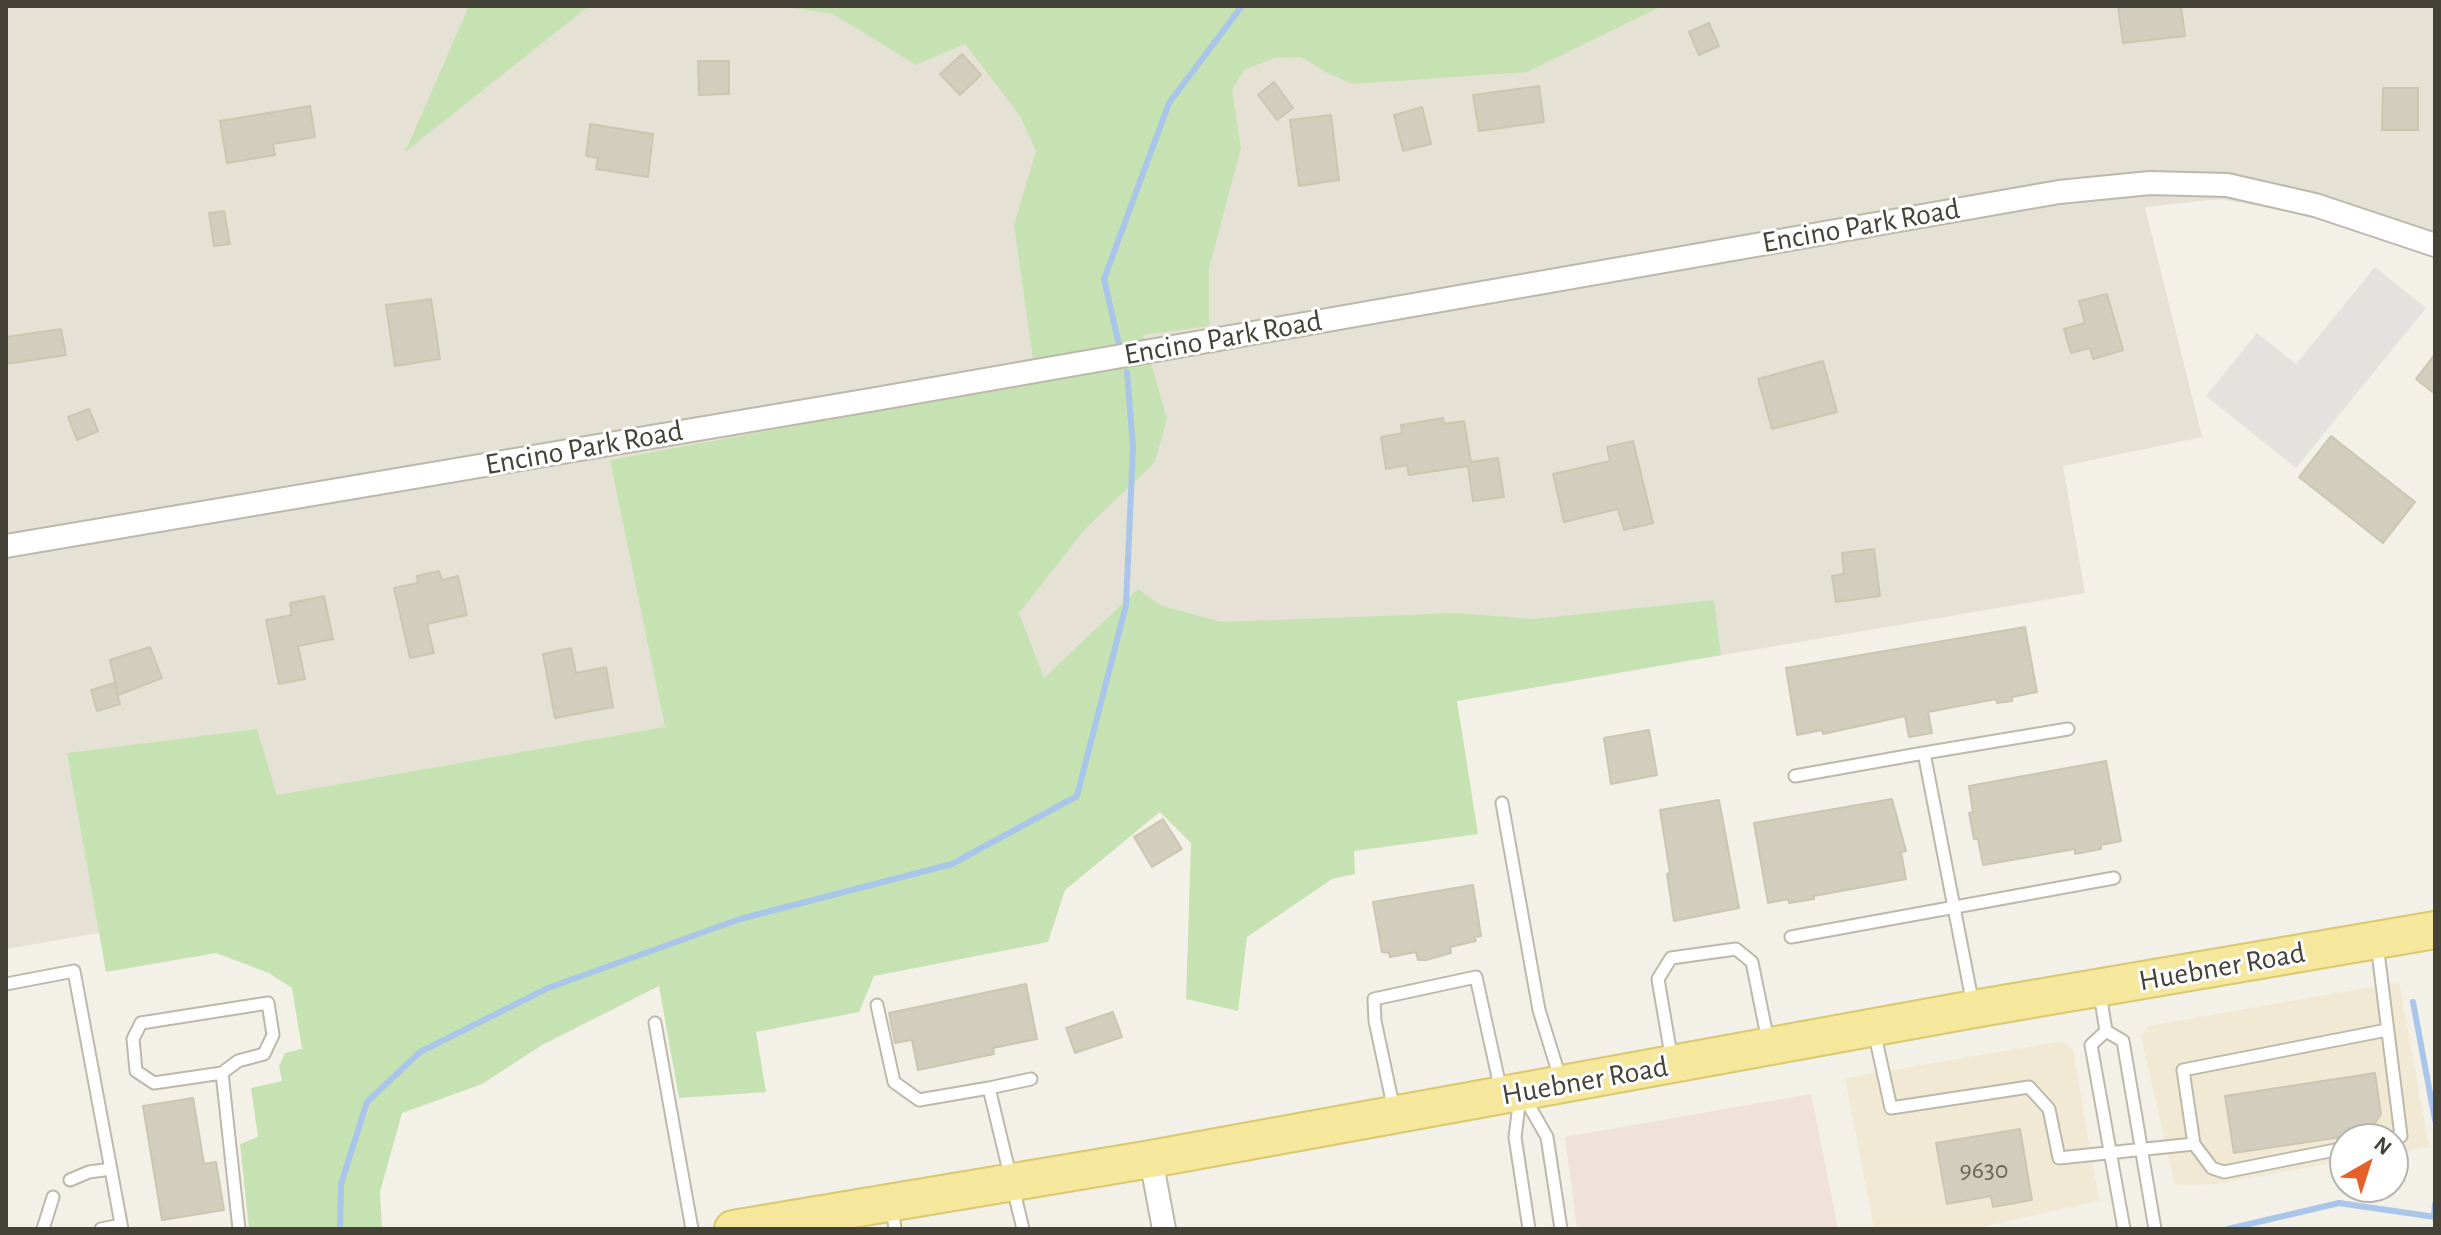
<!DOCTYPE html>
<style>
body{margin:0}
#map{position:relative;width:2441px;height:1235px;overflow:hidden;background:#f2f0e7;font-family:"Alegreya Sans",sans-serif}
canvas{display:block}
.frame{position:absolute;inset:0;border:8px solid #444137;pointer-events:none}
.north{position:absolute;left:2329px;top:1123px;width:80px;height:80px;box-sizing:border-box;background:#fff;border:2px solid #b4b3af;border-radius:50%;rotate:39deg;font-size:22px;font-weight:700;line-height:32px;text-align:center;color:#444137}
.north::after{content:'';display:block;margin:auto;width:28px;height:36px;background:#e6612a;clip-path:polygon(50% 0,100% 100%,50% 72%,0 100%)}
</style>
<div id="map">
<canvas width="2441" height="1235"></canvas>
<div class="frame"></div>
<div class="north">N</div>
</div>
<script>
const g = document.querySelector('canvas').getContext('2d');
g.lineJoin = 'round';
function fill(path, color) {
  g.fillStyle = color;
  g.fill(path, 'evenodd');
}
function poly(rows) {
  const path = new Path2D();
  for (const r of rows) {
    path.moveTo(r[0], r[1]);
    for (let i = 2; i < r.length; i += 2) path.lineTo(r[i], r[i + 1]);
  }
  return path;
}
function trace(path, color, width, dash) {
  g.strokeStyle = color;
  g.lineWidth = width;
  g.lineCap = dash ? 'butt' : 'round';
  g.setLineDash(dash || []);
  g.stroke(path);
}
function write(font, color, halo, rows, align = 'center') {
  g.font = font + ' "Alegreya Sans",sans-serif';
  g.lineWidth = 6;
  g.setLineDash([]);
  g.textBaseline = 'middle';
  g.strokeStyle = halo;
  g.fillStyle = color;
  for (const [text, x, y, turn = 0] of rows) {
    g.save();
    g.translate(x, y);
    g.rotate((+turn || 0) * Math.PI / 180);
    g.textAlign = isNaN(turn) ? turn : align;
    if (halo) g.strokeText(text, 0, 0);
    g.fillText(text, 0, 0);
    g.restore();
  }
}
const residential = poly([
 [6,6,2435,6,2435,259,2369,235,2292,212,2220,199,2145,207,2202,437,2063,466,2085,593,6,949]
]);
const commercial = poly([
 [2399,982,2429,1147,2393,1153,2393,1139,2345,1139,2345,1161,2217,1184,2175,1185,2141,1036,2148,1026],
 [2063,1041,2073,1049,2099,1201,1972,1229,1874,1229,1845,1078]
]);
const medical = poly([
 [1811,1094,1838,1229,1577,1229,1565,1137]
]);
const green = poly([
 [469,6,589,6,405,152],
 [781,6,1662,6,1527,72,1353,84,1329,74,1301,57,1274,58,1244,70,1232,90,1241,148,1209,268,1209,326,1143,335,1167,419,1155,462,1086,528,1019,613,1044,678,1138,589,1160,605,1221,622,1457,613,1534,619,1714,600,1721,655,1457,701,1478,834,1354,851,1355,874,1332,879,1247,937,1238,1011,1186,999,1191,843,1160,812,1065,890,1048,942,874,976,859,1012,756,1032,766,1092,679,1098,659,986,542,1045,482,1084,402,1113,380,1192,382,1229,249,1229,240,1144,258,1137,251,1088,282,1081,279,1066,285,1053,302,1049,292,988,269,973,216,953,106,972,67,753,257,729,277,795,665,727,610,460,1036,381,1014,225,1036,151,1020,116,965,44,916,65,833,14]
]);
const parking = poly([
 [2375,267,2426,308,2296,468,2206,396,2257,333,2296,364]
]);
const stream = poly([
 [1119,345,1104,279,1169,103,1242,6],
 [2413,1002,2435,1120],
 [2434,1217,2435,1204],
 [340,1229,341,1184,367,1102,420,1052,548,988,740,919,952,864,1077,796,1126,605,1133,447,1127,372],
 [2228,1229,2339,1203,2435,1217]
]);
const building = poly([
 [2118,6,2181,6,2185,36,2123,43,2118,6],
 [1709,23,1719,46,1699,55,1689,32,1709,23],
 [962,54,981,75,960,95,940,74,962,54],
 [698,61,729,61,729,94,699,95,698,61],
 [1274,82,1293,108,1277,120,1258,95,1274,82],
 [1539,86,1544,122,1479,131,1473,95,1539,86],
 [2383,88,2418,88,2418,130,2382,130,2383,88],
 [310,106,315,137,273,144,275,155,227,163,220,121,310,106],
 [1422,107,1431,144,1403,151,1394,115,1422,107],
 [1331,115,1339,180,1299,186,1290,120,1331,115],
 [590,124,653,134,648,177,596,169,598,158,586,156,590,124],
 [224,211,230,244,214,246,209,213,224,211],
 [2107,294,2123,350,2093,359,2090,348,2071,353,2064,329,2085,323,2079,301,2107,294],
 [431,299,440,359,395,366,386,305,431,299],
 [61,329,66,355,6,364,6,337,61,329],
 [2435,354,2435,394,2416,379,2435,354],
 [1823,361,1837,412,1772,429,1758,379,1823,361],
 [89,409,98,431,77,440,68,417,89,409],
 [1443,418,1444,424,1464,421,1471,462,1498,458,1504,497,1473,501,1468,466,1409,475,1407,465,1386,469,1381,437,1402,433,1401,425,1443,418],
 [2331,436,2415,502,2383,543,2299,477,2331,436],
 [1633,441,1653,523,1624,530,1618,509,1564,522,1553,474,1610,461,1607,447,1633,441],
 [1874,549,1880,596,1836,602,1832,576,1844,574,1842,553,1874,549],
 [439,571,442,580,458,576,467,615,427,624,434,653,410,658,394,588,418,583,417,576,439,571],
 [324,596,333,639,298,646,305,679,279,684,266,620,292,615,290,603,324,596],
 [2025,627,2037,692,2012,697,2012,701,1997,703,1996,699,1928,712,1932,733,1909,737,1905,716,1823,734,1822,730,1797,735,1786,668,2025,627],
 [150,647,162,678,118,695,110,660,150,647],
 [571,648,576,673,606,667,613,707,555,718,543,654,571,648],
 [114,683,120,704,97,711,91,690,114,683],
 [1649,730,1657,775,1611,784,1604,738,1649,730],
 [2106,761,2121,841,2101,845,2101,849,2075,854,2075,849,1983,865,1978,839,1974,839,1969,813,1973,812,1969,786,2106,761],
 [1892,799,1906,851,1901,852,1906,879,1814,896,1814,899,1789,903,1788,899,1768,903,1754,823,1892,799],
 [1719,800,1739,908,1674,921,1667,874,1670,873,1660,810,1719,800],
 [1163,819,1182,849,1152,867,1134,837,1163,819],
 [1473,885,1481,936,1474,937,1476,941,1450,947,1451,953,1426,960,1418,960,1416,952,1390,957,1389,953,1382,952,1373,902,1473,885],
 [1026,984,1037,1039,993,1048,994,1054,918,1070,912,1040,895,1043,889,1013,1026,984],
 [1113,1012,1122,1037,1075,1053,1066,1028,1113,1012],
 [2375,1073,2381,1114,2368,1133,2234,1153,2225,1096,2375,1073],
 [193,1098,204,1164,216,1162,224,1210,162,1220,143,1106,193,1098],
 [2020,1129,2032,1200,1993,1207,1991,1196,1947,1204,1936,1143,2020,1129]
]);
const lane = poly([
 [1795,776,1924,753],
 [1502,803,1539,1010,1561,1081],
 [1791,937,2114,878],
 [2377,944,2401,1136,2387,1139],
 [6,984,74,971,122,1229],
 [2100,994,2106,1031],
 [268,1003,273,1035,264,1054,238,1061,222,1073,154,1083,136,1071,133,1039,141,1023,268,1003],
 [877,1005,894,1082,919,1100,989,1088,1023,1229],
 [1973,1005,1924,753,2068,729],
 [655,1023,692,1229],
 [1874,1031,1891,1108,2029,1087,2049,1109,2059,1158,2194,1144,2212,1168,2224,1172,2345,1148],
 [2106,1031,2123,1041,2155,1229],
 [2106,1031,2091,1045,2124,1229],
 [1672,1061,1658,979,1671,958,1736,949,1752,962,1768,1041],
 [222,1073,239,1229],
 [989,1088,1031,1079],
 [1520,1097,1515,1137,1529,1229],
 [1524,1097,1547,1137,1561,1229],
 [1394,1110,1375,1021,1374,999,1476,977,1501,1091],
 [2194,1144,2183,1070,2387,1030],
 [70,1180,89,1172,111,1169],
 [892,1206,895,1229],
 [43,1229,53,1197],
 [101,1229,121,1225]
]);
const street = poly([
 [6,546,870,400,2059,192,2150,183,2227,185,2315,205,2435,245],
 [1151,1159,1164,1229]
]);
const primary = poly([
 [733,1229,1151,1159,1974,1009,2435,930]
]);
const numberNames = [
 ["9630",1984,1170]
];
const streetNames = [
 ["Encino Park Road",1861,226,-10],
 ["Encino Park Road",1223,338,-10],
 ["Encino Park Road",584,448,-10],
 ["Huebner Road",2222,967,-10],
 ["Huebner Road",1585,1081,-10]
];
fill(residential, '#e5e2d5');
fill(commercial, '#f2e9d4');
fill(medical, '#f1e1db');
fill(green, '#c6e2b3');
fill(parking, '#e3e2de');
trace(stream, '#a9c5e9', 6);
fill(building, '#d2cdbd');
trace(building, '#ccc6b1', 2);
trace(lane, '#bcb9aa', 15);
trace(street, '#bcb9aa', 26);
trace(primary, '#d8c86f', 40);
trace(lane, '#fff', 11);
trace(street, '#fff', 22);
trace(primary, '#f5e89d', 36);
write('26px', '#686458', null, numberNames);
write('30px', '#444137', '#fff', streetNames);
</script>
